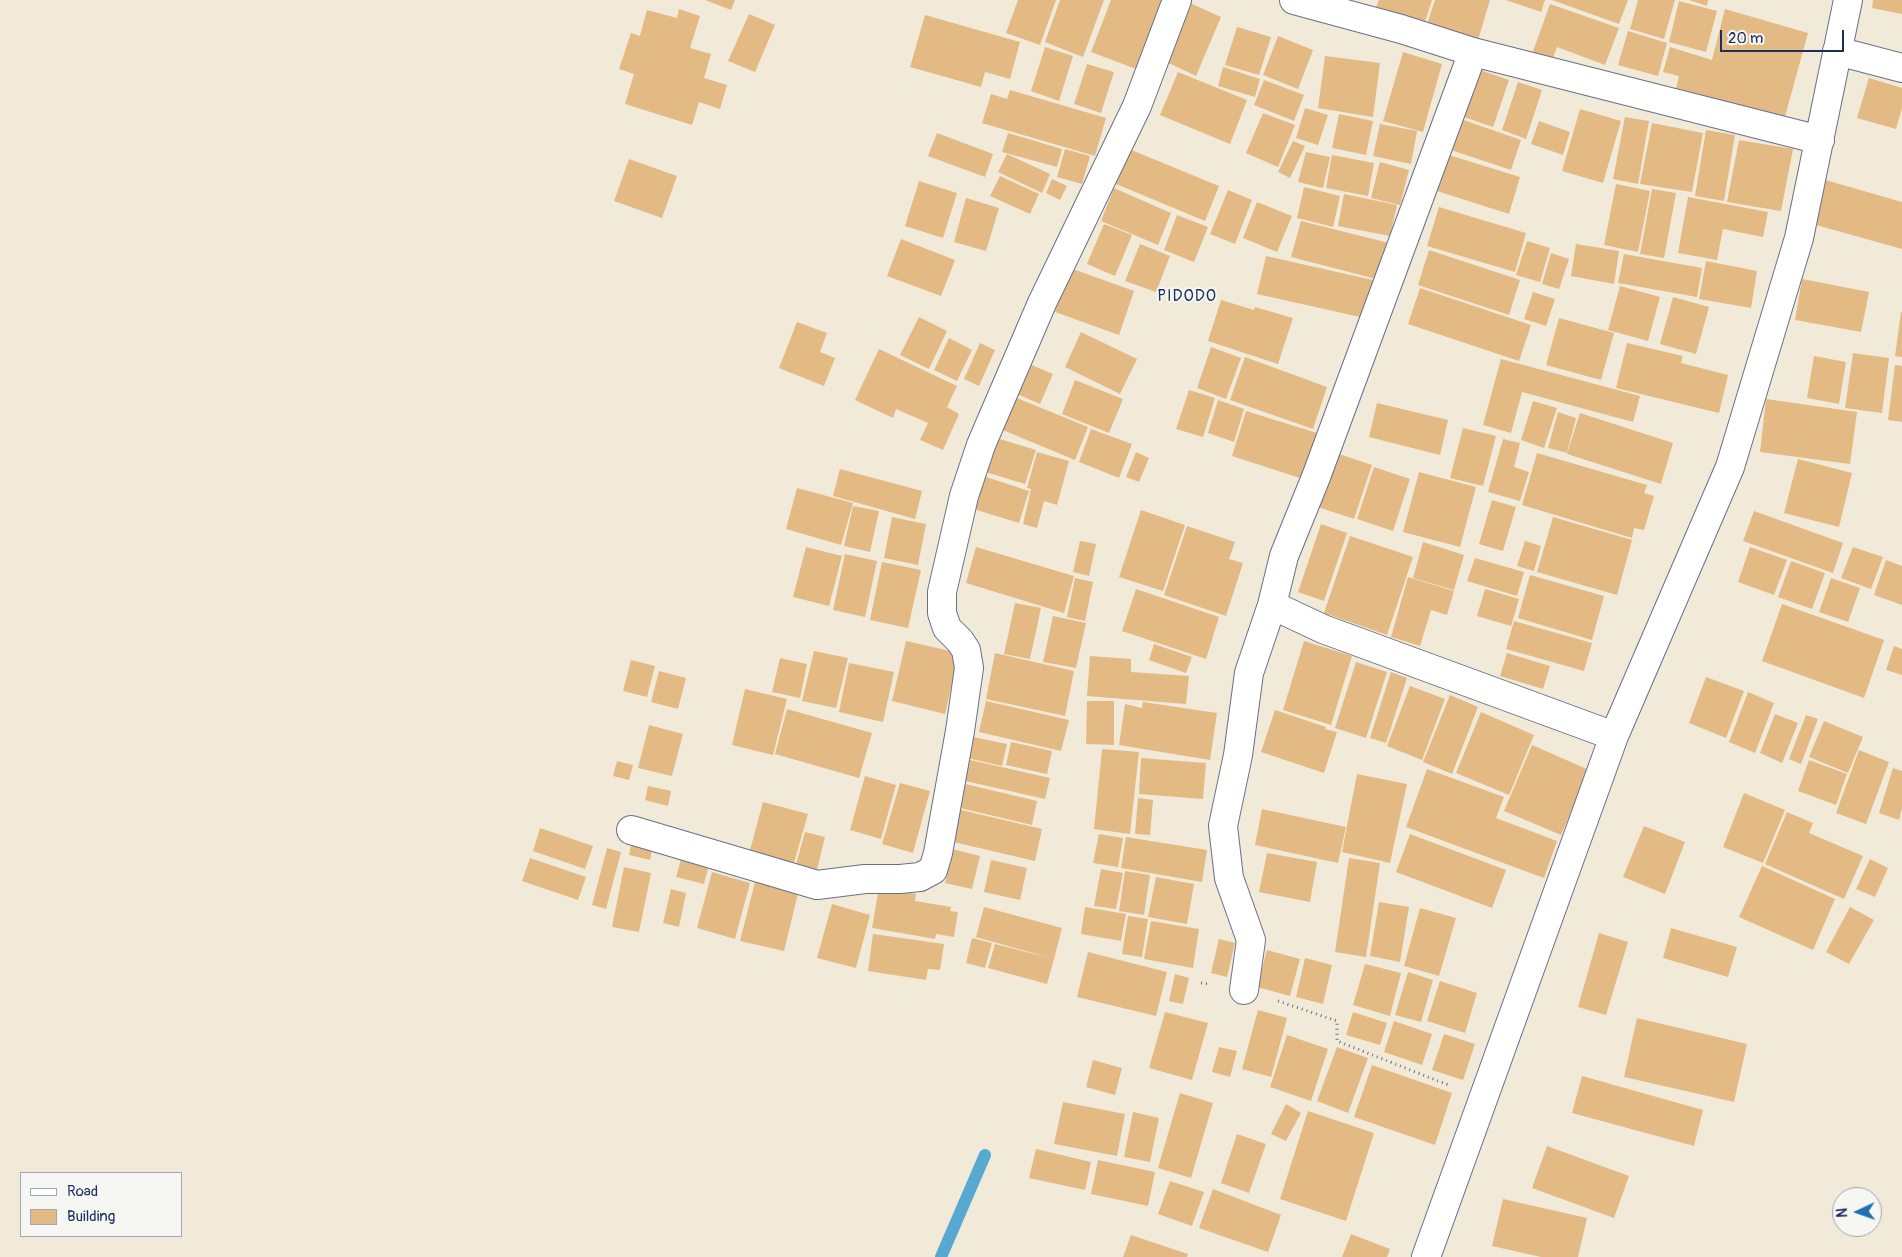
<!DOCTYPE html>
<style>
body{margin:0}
#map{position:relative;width:1902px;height:1257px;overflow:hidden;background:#f1ead8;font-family:Pangolin,sans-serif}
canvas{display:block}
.legend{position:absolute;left:20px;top:1172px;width:162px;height:65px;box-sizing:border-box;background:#f6f6f2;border:1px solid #9ea6b7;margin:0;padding:6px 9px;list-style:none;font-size:15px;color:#1b2f5e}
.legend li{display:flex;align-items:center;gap:10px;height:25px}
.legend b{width:25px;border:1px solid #9ea6b7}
.north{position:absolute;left:1832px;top:1187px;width:50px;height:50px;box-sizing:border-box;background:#f6f6f2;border:1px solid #9ea6b7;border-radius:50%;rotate:267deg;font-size:14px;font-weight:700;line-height:20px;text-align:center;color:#1b2f5e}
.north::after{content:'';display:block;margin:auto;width:18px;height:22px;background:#1f6fb2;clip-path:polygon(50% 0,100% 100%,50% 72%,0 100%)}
.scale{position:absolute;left:1720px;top:30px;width:124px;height:22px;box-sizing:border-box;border:2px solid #1b2f5e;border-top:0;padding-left:6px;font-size:15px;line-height:18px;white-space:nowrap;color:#1b2f5e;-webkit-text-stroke:4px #f6f6f2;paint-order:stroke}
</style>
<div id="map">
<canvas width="1902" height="1257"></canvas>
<ul class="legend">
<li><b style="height:6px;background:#fff"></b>Road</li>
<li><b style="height:14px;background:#e4ba84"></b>Building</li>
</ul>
<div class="north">N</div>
<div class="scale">20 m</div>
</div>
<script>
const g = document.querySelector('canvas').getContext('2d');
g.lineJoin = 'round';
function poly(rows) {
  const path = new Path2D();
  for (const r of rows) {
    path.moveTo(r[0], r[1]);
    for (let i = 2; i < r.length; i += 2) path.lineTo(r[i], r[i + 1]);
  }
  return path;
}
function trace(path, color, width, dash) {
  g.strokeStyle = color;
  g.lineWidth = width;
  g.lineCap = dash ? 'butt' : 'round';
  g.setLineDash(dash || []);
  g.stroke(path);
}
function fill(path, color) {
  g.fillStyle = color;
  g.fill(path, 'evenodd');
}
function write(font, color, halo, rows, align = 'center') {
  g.font = font + ' Pangolin,sans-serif';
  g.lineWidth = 4;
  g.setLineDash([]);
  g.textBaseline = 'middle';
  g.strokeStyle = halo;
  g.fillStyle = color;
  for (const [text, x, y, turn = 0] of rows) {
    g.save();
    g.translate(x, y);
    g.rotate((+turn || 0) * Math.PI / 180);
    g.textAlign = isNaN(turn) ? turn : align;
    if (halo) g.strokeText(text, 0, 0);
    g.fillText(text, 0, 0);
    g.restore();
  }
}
const stream = poly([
 [941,1257,985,1155]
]);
const building = poly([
 [705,0,735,0,731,10],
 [1018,0,1056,0,1040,45,1006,33],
 [1060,0,1104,0,1083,57,1045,42],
 [1111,0,1163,0,1136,69,1091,52],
 [1183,0,1221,17,1196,76,1158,58],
 [1379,0,1432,0,1425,22,1376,7],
 [1435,0,1490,0,1478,40,1427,24],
 [1506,0,1545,0,1541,12],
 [1552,0,1628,0,1619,24],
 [1638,0,1675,0,1664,39,1630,29],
 [1689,0,1708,0,1707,6],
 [1873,0,1902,0,1902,14,1872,8],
 [1679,1,1717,11,1706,52,1669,42],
 [1550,4,1619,28,1605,65,1557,47,1552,61,1532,54],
 [679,9,700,16,690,48,711,54,704,78,727,85,720,109,699,102,692,125,625,104,634,74,619,69,631,33,640,36,647,10,677,18],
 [1725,9,1808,33,1784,120,1676,89,1679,76,1663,72,1670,47,1712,60],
 [749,14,775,25,755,72,728,61],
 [925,15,1020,42,1010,79,985,72,981,87,910,67],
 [1237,27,1271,37,1259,75,1225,65],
 [1628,31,1667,43,1658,76,1618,65],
 [1278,36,1313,50,1298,89,1263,75],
 [1045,47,1073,56,1059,101,1031,91],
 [1403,52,1442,64,1423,132,1383,121],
 [1325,56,1380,63,1373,117,1318,108],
 [1087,64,1114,72,1101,113,1074,104],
 [1223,67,1260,79,1255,97,1218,86],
 [1480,70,1509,80,1493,127,1464,117],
 [1178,72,1247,100,1230,144,1160,115],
 [1869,78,1902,88,1902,108,1896,129,1857,118],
 [1264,80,1304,95,1294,121,1254,105],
 [1518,82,1542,90,1526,139,1502,130],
 [1010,90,1106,118,1095,156,982,123,991,94,1007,99],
 [1305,108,1328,115,1318,145,1296,138],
 [1580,109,1621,121,1603,183,1562,171],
 [1263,113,1295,125,1278,167,1246,153],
 [1339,114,1373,121,1366,155,1332,148],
 [1625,117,1649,121,1638,184,1613,179],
 [1458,118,1521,140,1511,170,1448,149],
 [1539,121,1570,132,1563,155,1531,144],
 [1652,123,1703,133,1692,192,1640,184],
 [1380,124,1417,131,1411,164,1373,156],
 [1706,130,1735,135,1724,201,1695,196],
 [937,133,993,154,985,177,928,156],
 [1008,133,1062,149,1057,167,1002,152],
 [1739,140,1793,149,1781,211,1727,202],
 [1293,141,1305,146,1290,178,1278,172],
 [1065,149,1090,156,1082,184,1057,177],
 [1129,149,1219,186,1205,221,1116,184],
 [1306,152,1330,157,1323,188,1298,182],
 [1007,154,1050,174,1042,193,998,172],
 [1332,155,1374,163,1368,196,1326,188],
 [1449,155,1520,177,1509,214,1437,191],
 [629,159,677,176,662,218,614,201],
 [1380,162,1409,170,1400,205,1371,198],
 [1000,176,1039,194,1030,214,990,196],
 [1052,179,1067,186,1060,200,1046,193],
 [1822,179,1902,202,1902,249,1809,223],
 [919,181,957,193,943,238,905,226],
 [1616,184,1650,191,1638,252,1604,245],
 [1304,187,1340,196,1333,227,1297,218],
 [1114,188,1171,213,1158,245,1101,221],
 [1652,189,1676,193,1664,258,1640,254],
 [1228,190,1252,200,1235,244,1210,234],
 [1344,194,1397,205,1390,236,1338,226],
 [1688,197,1768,212,1763,237,1723,229,1717,260,1678,253],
 [966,198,999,208,986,251,954,242],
 [1257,202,1292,216,1277,252,1243,238],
 [1439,207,1526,233,1515,272,1427,246],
 [1177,215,1208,227,1194,262,1164,250],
 [1301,221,1389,243,1380,280,1291,257],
 [1104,224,1132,235,1115,276,1087,264],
 [901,239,955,260,941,296,887,276],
 [1527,241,1550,248,1540,282,1516,275],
 [1140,244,1170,256,1156,292,1125,281],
 [1576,244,1619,251,1614,284,1571,276],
 [1429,250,1520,280,1509,315,1418,285],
 [1551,253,1569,259,1559,289,1542,284],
 [1624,254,1702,268,1697,297,1618,283],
 [1266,256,1377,281,1369,319,1257,294],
 [1706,261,1757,271,1751,308,1699,299],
 [1070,268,1134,291,1119,335,1055,312],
 [1802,279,1869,292,1861,332,1795,320],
 [1620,286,1660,297,1648,341,1608,330],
 [1420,288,1531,325,1519,361,1408,324],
 [1533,292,1555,299,1546,326,1524,319],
 [1673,297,1709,307,1696,354,1660,344],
 [1221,300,1254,310,1255,307,1293,318,1278,364,1208,341],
 [1901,312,1902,312,1902,357,1895,356],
 [919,317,947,331,929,369,900,355],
 [1559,318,1614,333,1601,380,1546,365],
 [797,322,827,333,820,352,835,358,824,386,779,368],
 [1081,332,1137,359,1120,394,1065,367],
 [949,338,972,350,957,381,934,370],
 [980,343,995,350,979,386,964,379],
 [1627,343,1683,356,1681,363,1728,375,1719,413,1616,388],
 [1211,347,1241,358,1226,399,1197,388],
 [879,349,957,386,947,407,959,414,943,450,920,440,928,423,896,409,893,418,855,400],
 [1853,353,1889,358,1882,413,1845,408],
 [1814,356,1846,362,1839,404,1807,398],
 [1245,357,1327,387,1313,429,1230,400],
 [1501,359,1640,396,1633,422,1522,392,1511,433,1483,425],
 [1022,361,1053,374,1040,404,1010,391],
 [1895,365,1902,366,1902,422,1888,420],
 [1075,380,1123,399,1109,433,1062,414],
 [1189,390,1215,398,1203,437,1176,429],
 [1012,396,1088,427,1075,460,998,428],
 [1766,399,1857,412,1850,464,1760,452],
 [1218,400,1244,409,1234,442,1208,433],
 [1533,401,1557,408,1544,448,1521,440],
 [1377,403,1448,420,1440,455,1369,437],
 [1246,411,1317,433,1303,479,1232,456],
 [1558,412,1576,418,1567,453,1548,448],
 [1580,413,1673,443,1661,484,1567,454],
 [1463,428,1496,436,1483,486,1450,478],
 [1091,429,1132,444,1119,478,1079,462],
 [990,436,1036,450,1025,484,979,470],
 [1503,439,1520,443,1514,467,1529,472,1520,501,1488,492],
 [1330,451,1372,465,1354,519,1312,505],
 [1037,452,1069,461,1057,505,1044,501,1037,528,1023,524,1031,489,1027,488],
 [1136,452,1149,458,1139,482,1126,477],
 [1537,453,1647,485,1644,493,1654,496,1644,530,1634,528,1632,538,1522,505],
 [1798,459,1852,473,1839,527,1784,513],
 [1374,467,1410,479,1393,531,1357,519],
 [840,469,922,491,915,519,833,496],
 [1419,472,1476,487,1460,547,1403,532],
 [977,474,1029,491,1019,523,967,507],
 [797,488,853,503,841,545,786,529],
 [1492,500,1516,507,1503,551,1479,544],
 [853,506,879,511,870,552,844,546],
 [1141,510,1185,525,1163,591,1119,577],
 [1754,511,1843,543,1833,573,1743,541],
 [892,517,926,524,918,565,884,558],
 [1553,517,1632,540,1617,595,1537,572],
 [1321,524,1347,533,1324,601,1298,592],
 [1187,526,1235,542,1229,559,1243,563,1226,616,1164,595],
 [1350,536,1413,557,1387,635,1324,613],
 [1080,541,1096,544,1089,576,1073,572],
 [1525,541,1541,546,1534,571,1517,566],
 [1423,542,1464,555,1454,590,1413,578],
 [806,547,842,556,829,606,793,597],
 [976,547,1074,576,1064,613,966,583],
 [1750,547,1787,560,1774,595,1738,582],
 [1853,547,1883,557,1871,589,1841,578],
 [845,554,877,561,865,617,833,610],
 [1475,558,1524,572,1517,596,1467,581],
 [1886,560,1902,566,1902,605,1874,595],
 [1791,561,1825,573,1812,609,1778,597],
 [882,562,921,570,908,628,870,620],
 [1530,575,1604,596,1592,640,1518,618],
 [1408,577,1454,591,1447,615,1431,610,1420,646,1391,637],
 [1075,578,1093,582,1085,621,1067,617],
 [1831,578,1860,588,1848,622,1819,612],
 [1136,589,1219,617,1206,659,1122,631],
 [1485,589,1519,599,1511,626,1477,616],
 [1015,603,1041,608,1030,659,1004,654],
 [1782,604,1884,640,1864,698,1762,661],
 [1053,616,1086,623,1076,668,1043,662],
 [1514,621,1592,643,1584,671,1506,649],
 [906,641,959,653,945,714,892,701],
 [1304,641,1352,656,1331,725,1283,710],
 [1154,644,1192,657,1186,673,1149,660],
 [1894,646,1902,649,1902,675,1886,670],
 [814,651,848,658,836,708,802,701],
 [995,653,1074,671,1065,716,986,699],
 [1507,653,1550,666,1543,689,1500,676],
 [1090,656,1131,659,1131,672,1189,676,1186,704,1087,696],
 [780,658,807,664,800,698,772,692],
 [631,660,655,666,647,697,623,691],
 [1356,662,1387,672,1366,738,1335,728],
 [849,663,894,672,883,722,839,712],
 [659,671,686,678,678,709,651,702],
 [1391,672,1407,678,1386,743,1370,738],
 [1706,677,1744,691,1726,738,1689,723],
 [1410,686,1445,699,1422,760,1387,746],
 [745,689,787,699,773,755,732,745],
 [1748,692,1774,703,1755,753,1729,742],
 [1450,695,1478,707,1452,774,1423,762],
 [986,701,1069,720,1061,751,979,732],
 [1087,701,1114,701,1114,745,1086,744],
 [1143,702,1217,713,1210,760,1119,745,1125,704,1142,708],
 [787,709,872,733,859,778,775,754],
 [1275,710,1326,727,1325,729,1337,732,1324,773,1261,752],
 [1481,712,1534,735,1509,795,1456,773],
 [1775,714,1798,723,1782,763,1760,753],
 [1806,715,1818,719,1801,764,1789,759],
 [1824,721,1863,737,1848,773,1809,757],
 [649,725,683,734,672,776,638,768],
 [963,735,1007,744,1002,766,959,756],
 [1011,742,1052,751,1047,774,1006,765],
 [1532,745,1589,770,1561,835,1504,811],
 [1102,749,1139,752,1130,834,1094,829],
 [1859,750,1889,762,1866,824,1836,813],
 [1141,758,1206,763,1203,799,1139,794],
 [966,759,1050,778,1045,799,961,780],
 [1809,760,1847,774,1836,805,1798,791],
 [617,761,633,765,629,780,613,776],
 [1893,768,1902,771,1902,808,1899,820,1879,813],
 [1427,769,1504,797,1496,818,1557,841,1544,878,1406,827],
 [1357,774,1407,784,1390,863,1342,852],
 [865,776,896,785,881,839,850,830],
 [900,783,930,791,913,853,882,844],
 [961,783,1037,801,1032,825,956,807],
 [648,786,671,791,668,806,645,800],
 [1744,793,1785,810,1763,863,1723,847],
 [1138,798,1153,800,1150,835,1135,834],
 [763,802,808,814,793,866,749,854],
 [957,809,1042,829,1035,861,949,841],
 [1262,809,1346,827,1338,863,1255,845],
 [1787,812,1813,823,1809,833,1863,856,1844,899,1765,864],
 [1644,826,1685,842,1665,894,1623,877],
 [540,828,593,846,585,869,533,851],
 [805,832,825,837,816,874,795,868],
 [1099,834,1123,838,1118,867,1093,863],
 [1410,834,1506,870,1492,908,1396,872],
 [1126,837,1207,850,1202,882,1121,868],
 [632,841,653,845,650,860,629,855],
 [607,848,621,852,606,909,592,905],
 [952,849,980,856,972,889,945,883],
 [1267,853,1317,862,1310,902,1259,892],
 [530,858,586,877,578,900,522,881],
 [1349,858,1380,863,1366,957,1335,952],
 [681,859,709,865,704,884,676,877],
 [1870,859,1888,868,1875,897,1856,889],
 [991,860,1027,868,1020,900,984,892],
 [1762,866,1835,899,1813,950,1739,917],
 [624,867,651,873,639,932,612,927],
 [1101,869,1123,873,1116,909,1094,906],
 [1125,871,1150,875,1144,915,1119,911],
 [712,872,750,883,735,939,697,928],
 [1156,877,1194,884,1187,924,1148,917],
 [755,882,798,893,784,951,740,941],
 [879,887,916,894,915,901,951,907,950,911,958,912,954,937,936,934,935,939,872,928],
 [671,889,686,893,679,927,663,923],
 [1379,902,1409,907,1400,962,1370,956],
 [832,904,870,915,856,968,817,958],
 [984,907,1062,928,1054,959,976,937],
 [1085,907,1126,914,1121,941,1081,934],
 [1850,907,1874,920,1849,964,1826,952],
 [1420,908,1456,918,1439,976,1404,966],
 [1128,916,1148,919,1142,957,1122,954],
 [1151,921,1199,929,1193,968,1144,959],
 [1671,928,1737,947,1728,977,1663,958],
 [1599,933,1628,942,1606,1015,1578,1007],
 [873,934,944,944,940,970,928,969,926,980,868,971],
 [972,938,992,943,985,968,966,963],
 [1219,939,1235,943,1227,977,1211,973],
 [995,944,1054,959,1047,984,988,968],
 [1267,950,1300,959,1290,996,1257,987],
 [1088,952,1167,972,1156,1016,1077,997],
 [1305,958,1332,965,1323,1004,1296,997],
 [1365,964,1401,973,1390,1016,1353,1005],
 [1408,972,1433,980,1421,1022,1395,1015],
 [1175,974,1189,978,1183,1004,1169,1001],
 [1440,981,1477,993,1465,1033,1427,1021],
 [1258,1010,1287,1018,1271,1077,1242,1069],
 [1165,1012,1208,1023,1192,1080,1149,1068],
 [1353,1012,1387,1023,1380,1045,1346,1035],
 [1637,1018,1747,1044,1734,1102,1624,1077],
 [1394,1021,1432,1034,1422,1065,1384,1052],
 [1444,1034,1475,1044,1463,1080,1432,1070],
 [1287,1035,1328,1049,1311,1101,1270,1087],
 [1219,1047,1237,1051,1230,1077,1212,1072],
 [1337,1047,1368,1058,1348,1113,1317,1101],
 [1093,1060,1122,1068,1115,1095,1086,1087],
 [1372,1065,1452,1093,1435,1145,1354,1117],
 [1582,1076,1703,1110,1694,1146,1572,1113],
 [1180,1093,1213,1103,1191,1178,1158,1168],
 [1063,1102,1125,1114,1117,1156,1054,1144],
 [1286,1104,1301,1113,1286,1141,1271,1134],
 [1308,1111,1374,1133,1346,1221,1280,1199],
 [1133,1112,1159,1118,1150,1162,1124,1157],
 [1237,1134,1266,1144,1249,1193,1221,1183],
 [1547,1146,1629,1176,1614,1218,1532,1188],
 [1036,1149,1091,1162,1085,1190,1029,1178],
 [1098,1160,1155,1172,1148,1206,1091,1194],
 [1170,1181,1204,1192,1192,1226,1158,1214],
 [1213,1189,1281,1215,1268,1252,1199,1228],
 [1503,1199,1587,1218,1578,1257,1541,1257,1492,1246],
 [1351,1234,1390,1249,1387,1257,1342,1257],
 [1131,1235,1188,1254,1187,1257,1123,1257]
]);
const path = poly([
 [1201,983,1209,984],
 [1278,1001,1337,1021,1337,1041,1451,1086]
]);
const minor = poly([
 [1294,0,1401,29,1473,52,1820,140],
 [1837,51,1902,68],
 [1272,605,1323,629,1614,736],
 [631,830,817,885,865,879,900,879,920,877,933,870,938,853,960,731,969,668,966,650,960,641,947,628,942,613,942,592,964,496,981,445,1042,303,1137,106,1177,0],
 [1244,990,1251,940,1229,878,1223,826,1238,755,1249,673,1272,605,1284,556,1316,477,1473,52],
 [1426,1257,1614,736,1730,467,1799,238,1848,0]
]);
const quarterNames = [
 ["PIDODO",1187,297]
];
trace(stream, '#57a9d2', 12);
fill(building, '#e4ba84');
trace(minor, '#667089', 30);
trace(path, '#667089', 3, [1, 4]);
trace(minor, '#fff', 28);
g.letterSpacing = '1px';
write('16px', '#1b2f5e', '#f6f6f2', quarterNames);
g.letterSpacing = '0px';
</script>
